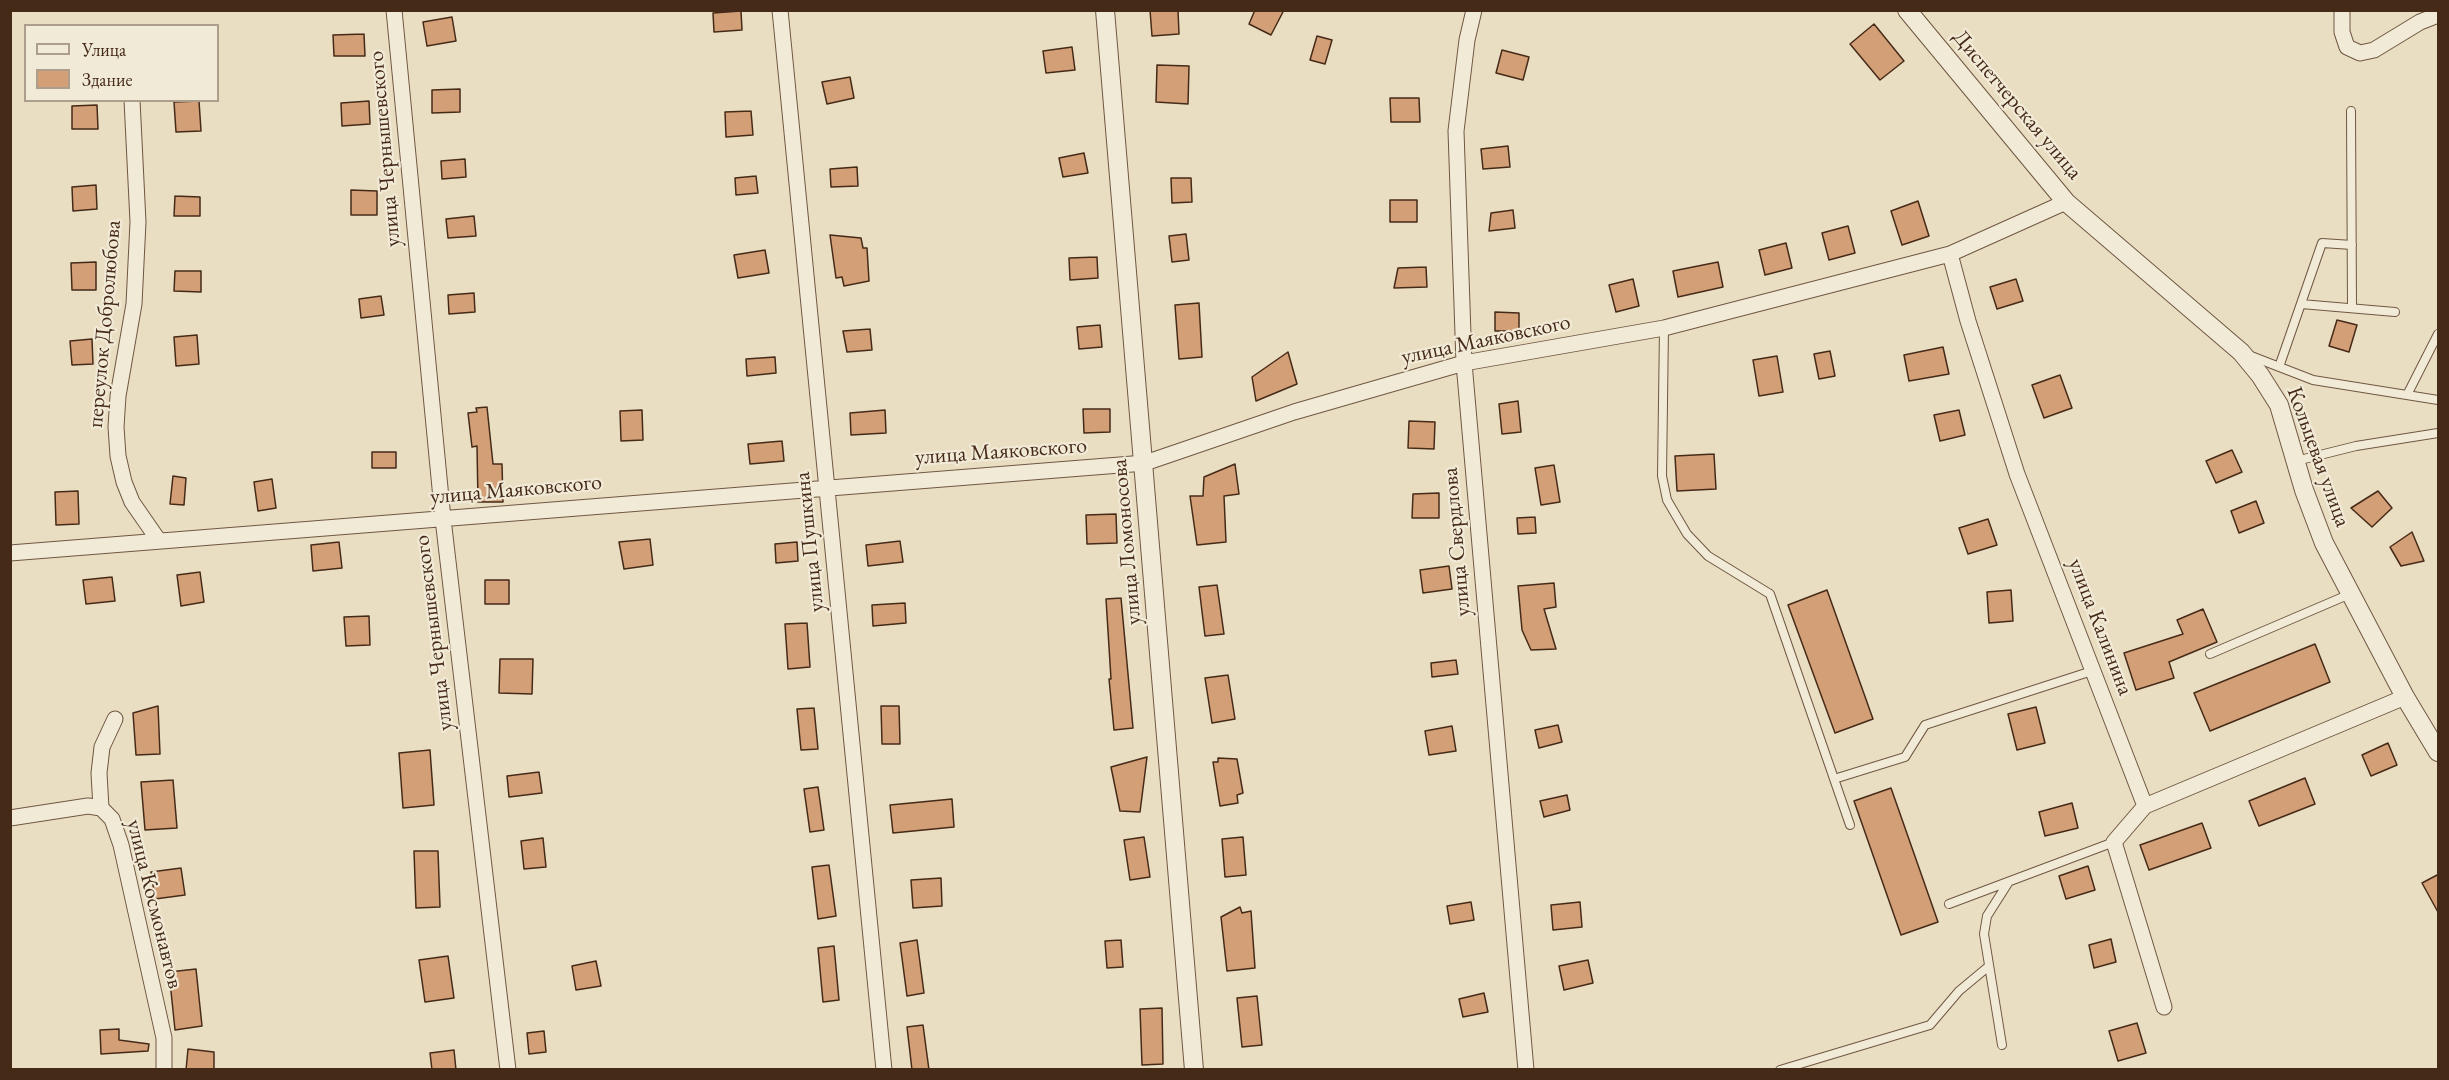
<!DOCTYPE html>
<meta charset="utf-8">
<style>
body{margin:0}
#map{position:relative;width:2449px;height:1080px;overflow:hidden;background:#eadec2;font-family:"EB Garamond",serif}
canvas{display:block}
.frame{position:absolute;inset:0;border:12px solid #462a18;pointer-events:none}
.legend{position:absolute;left:24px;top:24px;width:195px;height:78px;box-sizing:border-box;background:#f1ead7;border:2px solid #ad9d8b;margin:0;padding:8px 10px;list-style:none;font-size:18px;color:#462a18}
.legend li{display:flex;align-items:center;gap:12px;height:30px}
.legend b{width:30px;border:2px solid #ad9d8b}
</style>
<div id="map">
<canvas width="2449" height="1080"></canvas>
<div class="frame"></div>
<ul class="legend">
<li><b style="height:8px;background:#f1ead7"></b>Улица</li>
<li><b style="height:16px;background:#d39f77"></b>Здание</li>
</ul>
</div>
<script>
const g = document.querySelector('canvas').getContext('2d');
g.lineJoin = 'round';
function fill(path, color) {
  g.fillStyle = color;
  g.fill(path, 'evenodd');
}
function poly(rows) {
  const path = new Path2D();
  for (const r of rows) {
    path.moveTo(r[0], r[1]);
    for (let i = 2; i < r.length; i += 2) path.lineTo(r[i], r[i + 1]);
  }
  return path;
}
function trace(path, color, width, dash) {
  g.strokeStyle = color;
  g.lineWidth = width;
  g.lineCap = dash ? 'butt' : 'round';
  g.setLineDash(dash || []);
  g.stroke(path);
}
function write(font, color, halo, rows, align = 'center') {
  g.font = font + ' "EB Garamond",serif';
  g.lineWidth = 4.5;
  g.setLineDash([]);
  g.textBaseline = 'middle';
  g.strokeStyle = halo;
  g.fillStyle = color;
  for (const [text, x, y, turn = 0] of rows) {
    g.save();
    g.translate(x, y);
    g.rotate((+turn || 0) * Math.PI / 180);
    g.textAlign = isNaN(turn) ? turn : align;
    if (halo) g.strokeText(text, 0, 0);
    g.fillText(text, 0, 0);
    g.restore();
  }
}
const building = poly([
 [1150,10,1178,10,1179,34,1152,36,1150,10],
 [1255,10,1284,10,1271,35,1249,24,1255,10],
 [741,11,742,30,714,32,713,13,741,11],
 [452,17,456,41,427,46,423,22,452,17],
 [1874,24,1904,61,1880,80,1850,44,1874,24],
 [364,34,365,56,334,56,333,35,364,34],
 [1317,36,1332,40,1325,64,1310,60,1317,36],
 [1072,47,1075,70,1046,73,1043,51,1072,47],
 [1502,50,1529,57,1523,80,1496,73,1502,50],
 [1157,65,1189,66,1188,104,1156,102,1157,65],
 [850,77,854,98,827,104,822,82,850,77],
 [460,89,460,112,432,113,432,90,460,89],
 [1390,98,1419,98,1420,122,1391,122,1390,98],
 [199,101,201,131,176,132,174,102,199,101],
 [369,101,370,124,342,126,341,103,369,101],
 [97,105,98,129,72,129,72,106,97,105],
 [751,111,753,135,726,137,725,112,751,111],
 [1508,146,1510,167,1483,169,1481,149,1508,146],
 [1084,153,1088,173,1063,177,1059,158,1084,153],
 [465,159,466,177,442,179,441,161,465,159],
 [857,167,858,186,831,187,830,169,857,167],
 [756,176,758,193,736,195,735,178,756,176],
 [1171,178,1191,178,1192,202,1172,203,1171,178],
 [96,185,97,209,73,211,72,187,96,185],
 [351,190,377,191,377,215,351,215,351,190],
 [175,196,200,197,200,216,174,216,175,196],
 [1390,200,1417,200,1417,222,1390,222,1390,200],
 [1918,201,1929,236,1902,245,1891,211,1918,201],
 [1513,210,1515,228,1489,231,1491,213,1513,210],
 [474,216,476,236,448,238,446,219,474,216],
 [1848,226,1855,253,1829,260,1822,233,1848,226],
 [1186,234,1189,260,1172,262,1169,236,1186,234],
 [830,235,861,238,863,248,867,248,869,281,844,286,842,277,836,278,830,235],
 [1786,243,1792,268,1765,275,1759,250,1786,243],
 [765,250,769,273,738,278,734,255,765,250],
 [1097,257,1098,278,1070,280,1069,258,1097,257],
 [96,262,96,290,72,290,71,263,96,262],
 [1718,262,1723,287,1678,297,1673,271,1718,262],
 [1426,267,1427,287,1394,288,1398,268,1426,267],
 [175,271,201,271,201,292,174,291,175,271],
 [1633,279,1639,306,1616,312,1609,285,1633,279],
 [2016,279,2023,301,1997,309,1990,287,2016,279],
 [474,293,475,312,449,314,448,295,474,293],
 [381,296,384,315,361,318,359,299,381,296],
 [1199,303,1202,357,1179,359,1175,305,1199,303],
 [1495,312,1519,313,1519,331,1495,331,1495,312],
 [2337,320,2357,325,2349,352,2329,346,2337,320],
 [1100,325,1102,347,1079,349,1077,327,1100,325],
 [870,329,872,350,847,352,843,331,870,329],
 [197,335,199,364,176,366,174,337,197,335],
 [92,339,93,364,72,365,70,341,92,339],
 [1943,347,1949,374,1909,381,1904,355,1943,347],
 [1830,351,1835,376,1819,379,1814,354,1830,351],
 [1288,352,1297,384,1256,401,1252,377,1288,352],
 [1777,356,1783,392,1759,396,1753,360,1777,356],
 [775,357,776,373,747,376,746,359,775,357],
 [2060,375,2072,408,2044,418,2032,385,2060,375],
 [1518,401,1521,432,1502,434,1499,404,1518,401],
 [487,407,493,464,502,464,503,502,478,502,477,446,472,447,468,413,477,412,476,408,487,407],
 [1083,409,1110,409,1110,432,1084,433,1083,409],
 [642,410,643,440,621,441,620,411,642,410],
 [885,410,886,433,851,435,850,413,885,410],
 [1959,410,1965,435,1940,441,1934,415,1959,410],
 [1409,421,1435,422,1434,449,1408,448,1409,421],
 [782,441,784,461,750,464,748,444,782,441],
 [2232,450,2242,472,2216,483,2206,461,2232,450],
 [372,452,396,452,396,468,372,468,372,452],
 [1714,454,1716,489,1677,491,1675,456,1714,454],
 [1235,464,1239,494,1224,496,1226,542,1197,545,1190,496,1203,496,1204,477,1235,464],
 [1554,465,1560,502,1541,505,1535,468,1554,465],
 [173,476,186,478,184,505,170,504,173,476],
 [272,479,276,508,258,511,254,482,272,479],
 [78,491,79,524,56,525,55,492,78,491],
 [2378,491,2392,508,2372,527,2351,508,2378,491],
 [1439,493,1439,518,1412,518,1413,494,1439,493],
 [2256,501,2264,523,2239,533,2231,511,2256,501],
 [1116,514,1117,543,1087,544,1086,515,1116,514],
 [1535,517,1536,533,1518,534,1517,518,1535,517],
 [1988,519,1997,545,1968,554,1959,528,1988,519],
 [2412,532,2424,561,2401,566,2390,547,2412,532],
 [650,539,653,565,624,569,619,542,650,539],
 [900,541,903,562,868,566,866,545,900,541],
 [339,542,342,568,313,571,311,545,339,542],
 [797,542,798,561,776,563,775,544,797,542],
 [1449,566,1452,589,1423,593,1420,570,1449,566],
 [200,572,204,602,181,606,177,575,200,572],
 [112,577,115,601,86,604,83,580,112,577],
 [485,580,509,580,509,604,485,604,485,580],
 [1554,583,1556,607,1544,609,1556,649,1531,650,1522,630,1518,586,1554,583],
 [1217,585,1224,634,1205,636,1199,587,1217,585],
 [1827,590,1873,719,1835,733,1788,605,1827,590],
 [2011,590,2013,621,1989,623,1987,592,2011,590],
 [1121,598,1133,728,1114,730,1109,679,1111,679,1106,599,1121,598],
 [905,603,906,623,873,626,872,605,905,603],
 [2203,609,2217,642,2169,662,2174,678,2136,690,2124,653,2183,634,2177,620,2203,609],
 [369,616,370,645,346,646,344,617,369,616],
 [807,623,810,667,788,669,785,624,807,623],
 [2315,644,2330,682,2210,731,2194,693,2315,644],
 [500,659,533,659,532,694,499,693,500,659],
 [1456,660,1458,674,1432,677,1431,663,1456,660],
 [1228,675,1235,719,1212,723,1205,678,1228,675],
 [158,706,160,754,136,755,133,713,158,706],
 [881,706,899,706,900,744,882,744,881,706],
 [2036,707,2045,743,2017,750,2008,714,2036,707],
 [814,708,818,749,801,750,797,709,814,708],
 [1558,725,1562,742,1539,748,1535,730,1558,725],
 [1452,726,1456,751,1429,755,1425,731,1452,726],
 [2388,743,2397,765,2371,776,2362,755,2388,743],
 [430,750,434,805,403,808,399,753,430,750],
 [1147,757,1140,812,1120,811,1111,767,1147,757],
 [1218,758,1237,759,1243,793,1237,795,1238,803,1220,806,1213,762,1218,762,1218,758],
 [539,772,542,793,509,797,507,776,539,772],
 [2305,778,2315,804,2259,826,2249,801,2305,778],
 [173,780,177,828,145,830,141,782,173,780],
 [818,787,824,830,810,832,804,789,818,787],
 [1891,788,1938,922,1901,935,1854,801,1891,788],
 [1567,795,1570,810,1544,817,1540,801,1567,795],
 [952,799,954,827,893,833,890,805,952,799],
 [2072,803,2078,828,2045,836,2039,812,2072,803],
 [2202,823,2211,848,2149,870,2140,845,2202,823],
 [1144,837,1150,877,1130,880,1124,840,1144,837],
 [1243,837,1246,875,1225,877,1222,839,1243,837],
 [543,838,546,867,524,869,521,841,543,838],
 [414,851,438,851,440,907,416,908,414,851],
 [829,865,836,916,818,919,812,867,829,865],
 [2088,866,2095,890,2066,899,2059,876,2088,866],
 [181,868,185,895,155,899,151,872,181,868],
 [2439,874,2439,914,2422,883,2439,874],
 [941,878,942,906,913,908,911,880,941,878],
 [1471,902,1474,920,1450,924,1447,906,1471,902],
 [1580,902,1582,927,1553,930,1551,905,1580,902],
 [1240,907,1242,913,1251,911,1255,968,1227,971,1221,917,1240,907],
 [2111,939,2116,962,2094,968,2089,945,2111,939],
 [917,940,924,993,907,996,900,943,917,940],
 [1121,940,1123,967,1107,968,1105,941,1121,940],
 [834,946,839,1000,823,1002,818,948,834,946],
 [448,956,454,998,425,1002,419,960,448,956],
 [1588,960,1593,983,1564,990,1559,966,1588,960],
 [596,961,601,986,576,990,572,966,596,961],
 [196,969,202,1026,175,1030,169,972,196,969],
 [1484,993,1488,1012,1463,1017,1459,999,1484,993],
 [1257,996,1262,1045,1242,1047,1237,998,1257,996],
 [1162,1008,1163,1064,1142,1065,1140,1009,1162,1008],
 [2137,1023,2146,1053,2118,1061,2109,1031,2137,1023],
 [923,1025,929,1070,912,1070,907,1027,923,1025],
 [119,1029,119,1040,149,1044,148,1051,101,1054,100,1030,119,1029],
 [544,1031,546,1052,529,1054,527,1033,544,1031],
 [188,1049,214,1052,214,1070,186,1070,188,1049],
 [454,1050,456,1070,432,1070,430,1053,454,1050]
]);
const service = poly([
 [2351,111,2352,308],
 [2301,304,2395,312],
 [1664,328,1662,476,1667,500,1687,534,1708,556,1770,594,1850,825],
 [2251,356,2313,380,2438,400],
 [2279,367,2322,243,2352,245],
 [2407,395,2438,334],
 [2296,461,2356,446,2438,433],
 [2210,654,2350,594],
 [1834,779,1905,757,1925,725,2092,671],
 [1949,904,2114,842],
 [2002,1045,1984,934,1987,916,2008,883],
 [1780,1070,1930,1025,1959,991,1989,966]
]);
const minor = poly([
 [394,10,443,519,508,1070],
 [780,10,884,1070],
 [1474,10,1467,40,1456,131,1464,363,1526,1070],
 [2342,10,2342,32,2347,47,2360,53,2374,50,2420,22,2438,15],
 [132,100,138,222,134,304,118,396,116,427,118,456,124,482,132,502,159,541],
 [1950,254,1968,321,2017,474,2145,806],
 [10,553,1145,463,1294,412,1464,363,1664,328,1950,254,2066,202],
 [115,719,102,747,99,773,101,808,112,819,121,845,164,1038,164,1070],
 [10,818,88,806,101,808],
 [2164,1007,2114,842,2145,806,2405,697]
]);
const tertiary = poly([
 [1105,10,1194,1070],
 [1907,10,2066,202,2241,352,2260,375,2279,405,2304,490,2324,543,2405,697,2438,752]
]);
const streetNames = [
 ["Диспетчерская улица",2017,105,50],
 ["улица Чернышевского",385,149,-95],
 ["переулок Добролюбова",105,324,-85],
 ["улица Маяковского",1486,340,-12],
 ["улица Маяковского",1001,452,-4],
 ["Кольцевая улица",2318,457,70],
 ["улица Маяковского",516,490,-5],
 ["улица Пушкина",810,542,-96],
 ["улица Ломоносова",1127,542,-95],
 ["улица Свердлова",1457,542,-95],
 ["улица Калинина",2100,627,69],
 ["улица Чернышевского",434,633,-97],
 ["улица Космонавтов",154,904,76]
];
fill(building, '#d39f77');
trace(building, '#462a18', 1.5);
trace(service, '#6f5742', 10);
trace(minor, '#6f5742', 17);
trace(tertiary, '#6f5742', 20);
trace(service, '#f1ead7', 8);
trace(minor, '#f1ead7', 15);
trace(tertiary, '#f1ead7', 18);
write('22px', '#462a18', '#f1ead7', streetNames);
</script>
